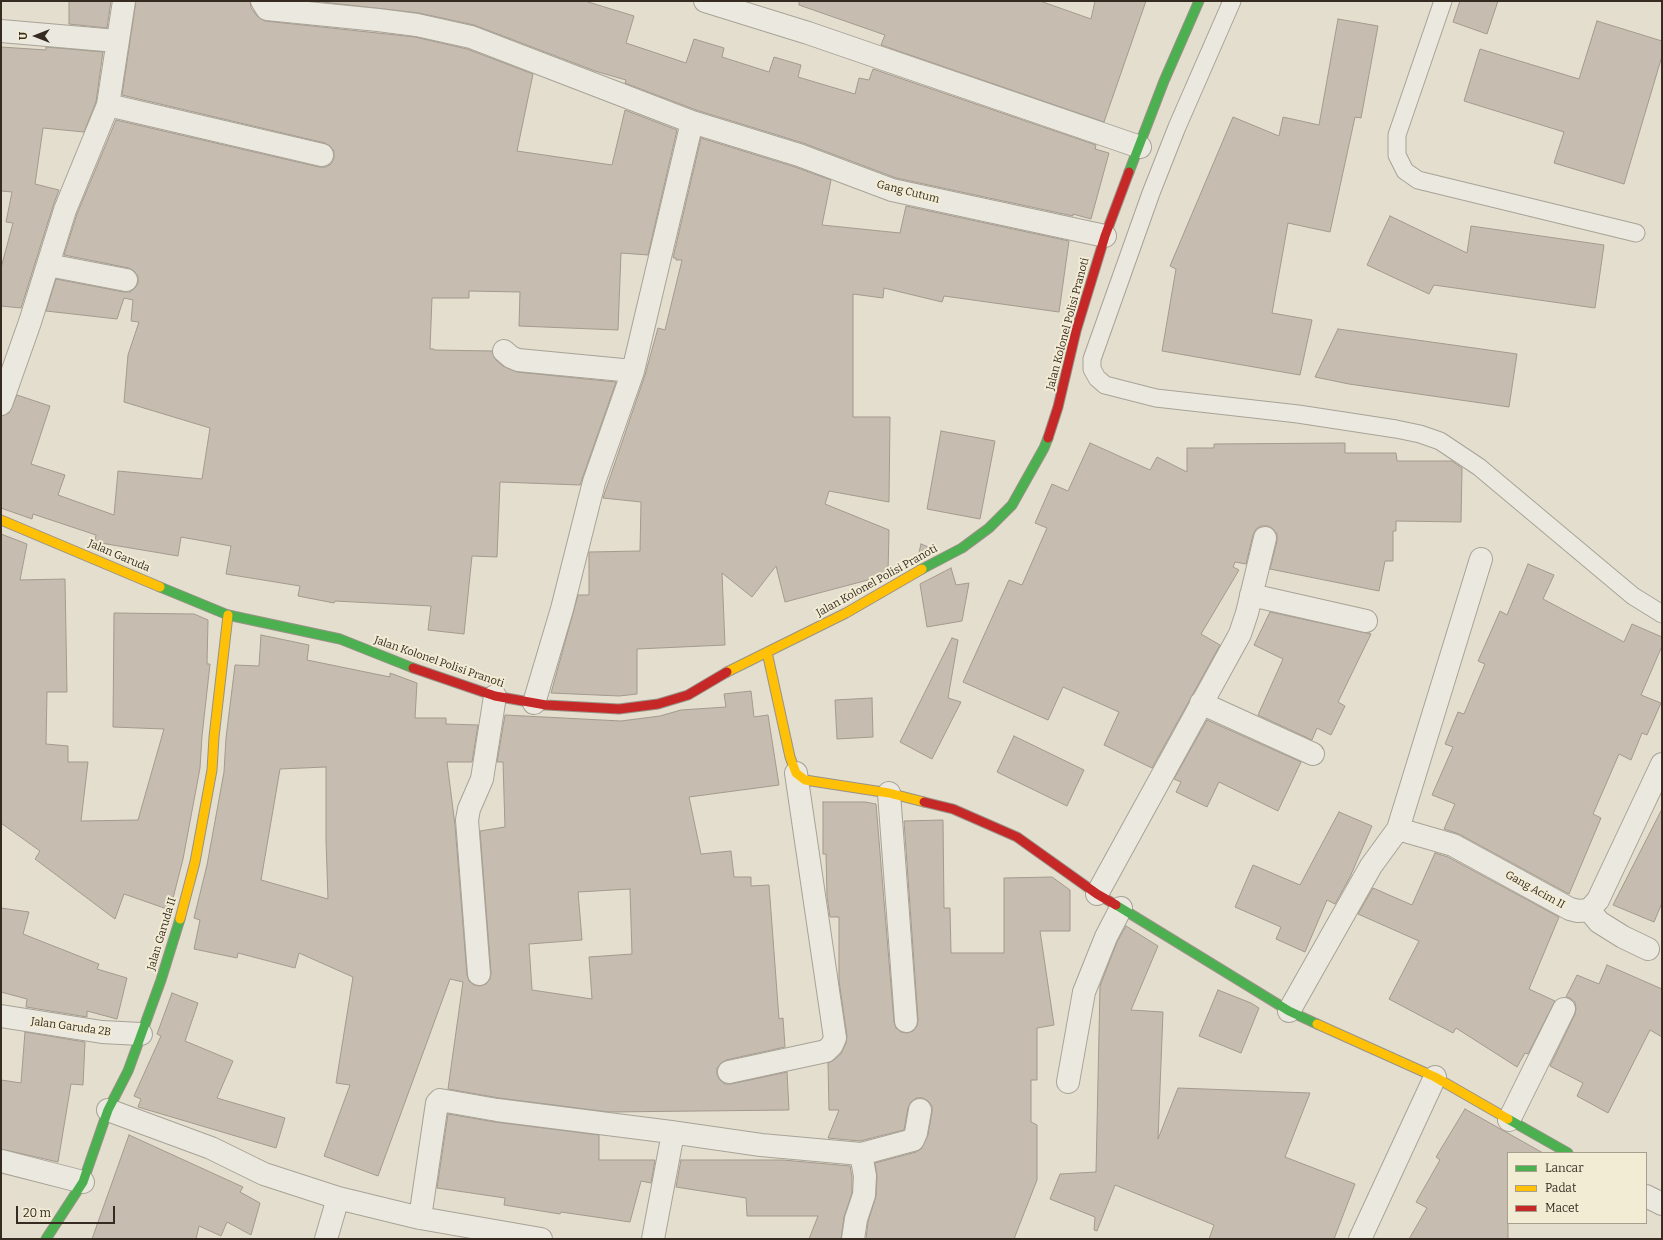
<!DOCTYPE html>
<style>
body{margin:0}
#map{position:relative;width:1663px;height:1240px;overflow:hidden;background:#e3dece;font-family:Bitter,serif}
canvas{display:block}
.frame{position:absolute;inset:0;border:2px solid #362b20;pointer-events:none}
.legend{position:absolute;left:1507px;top:1152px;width:140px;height:72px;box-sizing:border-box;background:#f3ecd5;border:1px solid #a79f8d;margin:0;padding:5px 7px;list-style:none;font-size:12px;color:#362b20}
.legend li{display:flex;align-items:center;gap:8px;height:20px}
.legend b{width:20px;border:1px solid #a79f8d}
.north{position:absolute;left:16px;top:16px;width:40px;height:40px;-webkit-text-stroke:3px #f3ecd5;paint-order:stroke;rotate:270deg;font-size:11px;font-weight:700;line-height:16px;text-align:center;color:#362b20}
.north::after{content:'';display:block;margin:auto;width:14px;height:18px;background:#362b20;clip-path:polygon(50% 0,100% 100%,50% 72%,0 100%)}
.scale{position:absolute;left:16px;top:1206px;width:99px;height:18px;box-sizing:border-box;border:2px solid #362b20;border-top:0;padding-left:5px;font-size:12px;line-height:14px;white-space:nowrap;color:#362b20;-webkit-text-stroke:3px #f3ecd5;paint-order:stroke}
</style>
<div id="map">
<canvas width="1663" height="1240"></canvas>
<div class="frame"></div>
<ul class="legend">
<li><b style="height:5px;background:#4caf50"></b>Lancar</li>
<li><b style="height:5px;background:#ffc107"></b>Padat</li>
<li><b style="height:5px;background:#c62828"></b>Macet</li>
</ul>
<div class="north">U</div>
<div class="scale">20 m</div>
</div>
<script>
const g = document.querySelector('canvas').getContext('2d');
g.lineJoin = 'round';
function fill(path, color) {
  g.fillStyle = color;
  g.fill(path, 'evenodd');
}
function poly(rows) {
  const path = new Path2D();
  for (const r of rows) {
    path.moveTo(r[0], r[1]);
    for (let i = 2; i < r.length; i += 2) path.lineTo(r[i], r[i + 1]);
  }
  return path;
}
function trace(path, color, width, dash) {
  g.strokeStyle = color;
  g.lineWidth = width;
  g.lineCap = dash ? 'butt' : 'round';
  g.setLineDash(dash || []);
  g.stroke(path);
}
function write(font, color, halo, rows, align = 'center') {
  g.font = font + ' Bitter,serif';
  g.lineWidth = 4;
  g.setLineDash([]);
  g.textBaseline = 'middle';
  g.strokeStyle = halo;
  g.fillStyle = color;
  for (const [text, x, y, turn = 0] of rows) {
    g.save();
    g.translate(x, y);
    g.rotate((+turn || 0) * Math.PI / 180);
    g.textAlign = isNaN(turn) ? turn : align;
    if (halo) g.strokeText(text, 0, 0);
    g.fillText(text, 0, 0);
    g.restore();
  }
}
const building = poly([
 [69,1,111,1,107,28,69,24,69,1],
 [136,1,250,1,251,8,257,16,265,21,415,37,467,49,533,74,517,151,612,165,625,110,677,130,648,255,621,253,618,330,519,326,520,292,469,291,469,298,432,298,430,349,434,349,434,350,492,351,496,360,503,366,517,372,616,382,580,485,500,482,497,557,472,556,464,634,428,630,431,606,335,601,334,603,298,596,300,586,226,574,231,546,181,537,178,556,95,542,96,535,33,514,32,519,1,508,1,416,9,413,17,395,50,406,31,464,65,475,58,495,114,515,118,471,202,479,210,428,124,402,128,355,139,322,131,321,133,300,124,298,117,319,46,311,56,279,124,292,130,292,135,288,138,283,138,276,134,271,129,268,64,255,77,214,116,120,319,167,326,167,331,164,334,158,334,151,330,146,325,143,122,95,136,1],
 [313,1,585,1,634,16,626,43,686,63,694,39,724,48,722,57,769,72,774,57,801,65,798,77,855,94,859,78,869,80,873,69,1096,145,1095,149,1109,153,1091,219,1073,214,1073,216,896,178,803,143,696,110,625,83,626,80,595,71,474,25,419,13,313,1],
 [799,1,1040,1,1091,19,1095,1,1146,1,1104,122,881,45,885,35,799,5,799,1],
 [1460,1,1498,1,1487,34,1453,22,1460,1],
 [1338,19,1378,26,1361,118,1355,117,1330,232,1288,223,1272,313,1312,320,1300,375,1162,351,1176,269,1170,266,1233,117,1279,136,1283,117,1319,125,1338,19],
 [1597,21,1662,41,1662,56,1624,184,1554,163,1564,132,1464,101,1480,49,1579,79,1597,21],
 [1,47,46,50,46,47,103,52,96,102,84,132,43,128,35,184,59,190,53,206,21,308,1,306,1,268,13,223,6,222,12,192,1,191,1,47],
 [701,138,795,167,831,180,822,225,900,233,906,206,1069,241,1059,312,944,296,942,302,884,288,883,298,853,294,853,417,890,417,889,502,829,491,825,504,889,530,888,573,883,576,785,602,776,566,752,597,722,573,725,645,637,649,637,694,619,696,551,693,578,595,589,595,589,552,640,551,641,502,603,498,645,375,658,328,665,330,682,260,676,260,676,258,673,258,701,138],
 [1390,216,1467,253,1471,226,1604,245,1595,308,1434,285,1429,294,1367,265,1390,216],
 [1338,329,1517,354,1509,407,1349,384,1315,377,1338,329],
 [941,431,995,441,980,519,927,509,941,431],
 [1090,443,1150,470,1157,457,1187,472,1187,448,1214,448,1214,444,1345,443,1345,453,1396,453,1397,461,1452,461,1462,468,1461,522,1396,521,1396,531,1393,531,1393,561,1385,561,1379,591,1270,569,1277,541,1277,534,1273,529,1268,526,1261,526,1256,529,1253,535,1246,564,1235,562,1233,567,1239,570,1201,634,1220,645,1152,768,1104,745,1119,712,1063,687,1048,720,963,682,1009,580,1022,585,1047,528,1035,523,1052,484,1068,491,1090,443],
 [1,534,27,544,20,580,65,579,67,692,47,692,46,744,68,746,68,762,88,762,81,821,138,820,164,729,113,727,114,613,194,614,208,620,207,664,210,664,202,736,200,768,183,859,170,910,124,894,115,919,35,859,40,851,1,823,1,534],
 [921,544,933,549,918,557,921,544],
 [1528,564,1554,575,1543,599,1624,642,1632,624,1662,637,1662,646,1641,695,1661,703,1647,735,1642,733,1631,760,1619,754,1593,814,1601,818,1569,894,1459,834,1444,829,1455,804,1432,795,1453,747,1445,744,1458,712,1464,714,1485,664,1478,661,1500,611,1507,615,1528,564],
 [951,568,956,585,969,583,962,621,927,627,920,584,951,568],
 [1270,612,1371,634,1338,702,1345,706,1331,735,1317,728,1312,740,1258,715,1283,659,1254,645,1270,612],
 [261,635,309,645,307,660,390,677,390,673,417,683,415,718,446,718,446,724,478,725,472,762,447,762,455,825,467,975,469,981,474,985,480,986,486,984,490,979,491,973,480,831,505,827,503,762,497,762,505,715,621,721,660,716,681,710,726,707,724,694,751,691,754,717,768,715,779,785,689,797,701,854,731,851,734,877,751,877,751,886,769,885,779,1019,783,1018,785,1047,726,1060,721,1063,717,1068,717,1075,720,1080,725,1084,731,1084,787,1072,789,1110,609,1112,499,1098,448,1089,463,982,450,979,378,1176,324,1156,350,1085,336,1083,353,977,299,953,295,968,238,953,237,958,194,949,200,920,194,918,207,865,224,772,226,738,235,665,259,666,261,635],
 [326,767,326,841,328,899,261,880,280,769,326,767],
 [630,889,632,954,589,957,592,999,532,990,529,944,582,940,578,892,630,889],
 [952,638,958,640,948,698,961,702,932,759,900,742,952,638],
 [872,698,873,737,837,739,835,700,872,698],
 [1207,720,1301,762,1278,811,1219,782,1207,807,1176,792,1181,782,1174,779,1207,720],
 [1014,736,1084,770,1067,806,997,772,1014,736],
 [823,802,865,802,876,804,894,1022,896,1028,901,1032,907,1033,913,1031,917,1026,918,1020,904,821,943,820,944,908,950,908,951,953,1004,953,1004,878,1052,877,1070,890,1070,931,1040,931,1054,1025,1037,1028,1037,1080,1031,1080,1031,1122,1037,1125,1037,1180,1014,1239,866,1239,868,1222,876,1196,877,1176,875,1163,916,1152,921,1149,928,1135,932,1112,932,1106,928,1101,923,1098,916,1098,911,1102,908,1108,904,1130,860,1141,828,1138,839,1110,829,1110,828,1063,834,1060,841,1054,846,1043,847,1036,839,981,839,917,830,917,827,896,826,854,823,854,823,802],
 [1662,809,1662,903,1654,922,1613,905,1662,809],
 [1339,812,1372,826,1350,877,1335,904,1327,900,1305,952,1276,939,1281,927,1235,907,1253,865,1300,885,1339,812],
 [1435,853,1448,857,1559,917,1529,989,1555,1001,1528,1054,1525,1053,1517,1067,1456,1028,1453,1033,1389,999,1419,941,1358,914,1373,888,1412,905,1435,853],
 [1,908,29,912,23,934,99,964,97,969,127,978,117,1019,87,1011,87,1017,26,1007,27,999,1,992,1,908],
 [1126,926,1158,946,1131,1010,1163,1012,1158,1139,1178,1088,1310,1093,1285,1157,1355,1184,1334,1239,1209,1239,1214,1225,1115,1185,1097,1231,1094,1230,1095,1217,1050,1199,1060,1174,1096,1172,1100,986,1117,942,1126,926],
 [1607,965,1662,989,1662,1037,1650,1030,1608,1113,1577,1096,1583,1083,1550,1066,1575,1014,1576,1009,1575,1002,1570,998,1566,997,1577,975,1599,984,1607,965],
 [1218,990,1251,1003,1259,1008,1241,1053,1199,1036,1218,990],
 [172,993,198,1003,185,1041,233,1061,217,1098,285,1118,276,1148,138,1107,141,1099,134,1096,161,1036,157,1034,172,993],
 [25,1032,85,1042,83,1085,71,1084,58,1162,1,1149,1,1080,21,1083,25,1032],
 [1465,1109,1543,1153,1508,1153,1508,1239,1409,1239,1427,1208,1416,1202,1440,1160,1436,1157,1465,1109],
 [448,1114,495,1122,599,1135,599,1160,655,1160,651,1183,641,1181,630,1222,561,1212,560,1214,504,1205,505,1198,437,1188,448,1114],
 [129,1135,243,1187,240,1192,260,1203,251,1235,227,1222,221,1236,199,1226,196,1239,92,1239,129,1135],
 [681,1160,783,1160,850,1166,852,1177,852,1193,844,1217,841,1239,809,1239,818,1216,747,1216,746,1198,676,1187,681,1160]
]);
const lane = poly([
 [1232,1,1177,127,1151,193,1092,359,1092,369,1097,378,1105,385,1156,398,1298,414,1396,429,1420,434,1440,441,1479,467,1633,596,1662,614],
 [1443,1,1397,135,1397,155,1405,171,1418,180,1636,233]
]);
const street = poly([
 [262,1,267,9,378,20,417,25,471,37,692,122,799,155,892,190,1105,236],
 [705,1,808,33,1140,147],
 [1,31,117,41],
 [108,105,322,155],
 [48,265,126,280],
 [504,351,511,357,518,360,633,371],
 [1,404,30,322,65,210,108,105,124,1],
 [1251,595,1366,621],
 [534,703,562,609,594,482,633,371,692,122],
 [1201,703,1313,754],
 [889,793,906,1021],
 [1398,829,1481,559],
 [1097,894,1240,634,1247,613,1265,538],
 [1589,910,1599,922,1623,937,1648,949],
 [479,974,467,820,469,809,482,779,495,696],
 [1289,1011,1371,866,1398,829,1453,845,1570,909,1578,911,1589,910,1598,900,1662,764],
 [1,1016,102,1032,141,1034],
 [729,1072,826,1051,832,1045,835,1038,796,773],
 [1068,1082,1084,992,1106,937,1121,908],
 [108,1110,211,1148,264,1174,338,1198,420,1218,541,1239],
 [1509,1120,1564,1009],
 [1,1161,83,1182],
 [1646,1196,1662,1204],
 [420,1218,437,1103,440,1100,497,1110,671,1132,761,1145,861,1154,913,1140,916,1133,920,1110],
 [326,1239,338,1198],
 [653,1239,673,1133],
 [853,1239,856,1219,864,1195,865,1176,861,1154],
 [1360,1239,1435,1077]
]);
const fast = poly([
 [1129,172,1164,81,1199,1],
 [922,569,962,548,989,528,1012,505,1044,448,1048,438],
 [160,587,228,615,340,639,413,668],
 [1116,905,1289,1011,1317,1024],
 [1508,1119,1568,1153],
 [46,1239,83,1182,108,1110,128,1071,161,980,180,919]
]);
const slow = poly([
 [1,520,160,587],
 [767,652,790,757,796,773,805,780,889,793,924,802],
 [727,672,846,613,922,569],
 [180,919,195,862,212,770,214,737,228,615],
 [1317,1024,1435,1077,1508,1119]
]);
const jam = poly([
 [1048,438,1058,407,1076,331,1105,236,1129,172],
 [413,668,495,696,546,705,619,709,658,704,688,695,727,672],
 [924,802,953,809,1017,837,1097,894,1116,905]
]);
const streetNames = [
 ["Gang Cutum",908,192,14],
 ["Jalan Kolonel Polisi Pranoti",1068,324,-75],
 ["Jalan Garuda",119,556,23],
 ["Jalan Kolonel Polisi Pranoti",877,581,-29],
 ["Jalan Kolonel Polisi Pranoti",439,662,19],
 ["Gang Acim II",1535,890,29],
 ["Jalan Garuda II",162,934,-73],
 ["Jalan Garuda 2B",71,1027,8]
];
fill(building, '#c6bcaf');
trace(building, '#a39a8d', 1);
trace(lane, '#a8a397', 19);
trace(street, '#a8a397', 24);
trace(fast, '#989287', 11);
trace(slow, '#989287', 11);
trace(jam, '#989287', 11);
trace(lane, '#ebe8df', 17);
trace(street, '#ebe8df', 22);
trace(fast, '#4caf50', 9);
trace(slow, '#ffc107', 9);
trace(jam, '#c62828', 9);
write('11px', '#362b20', '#f3ecd5', streetNames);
</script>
